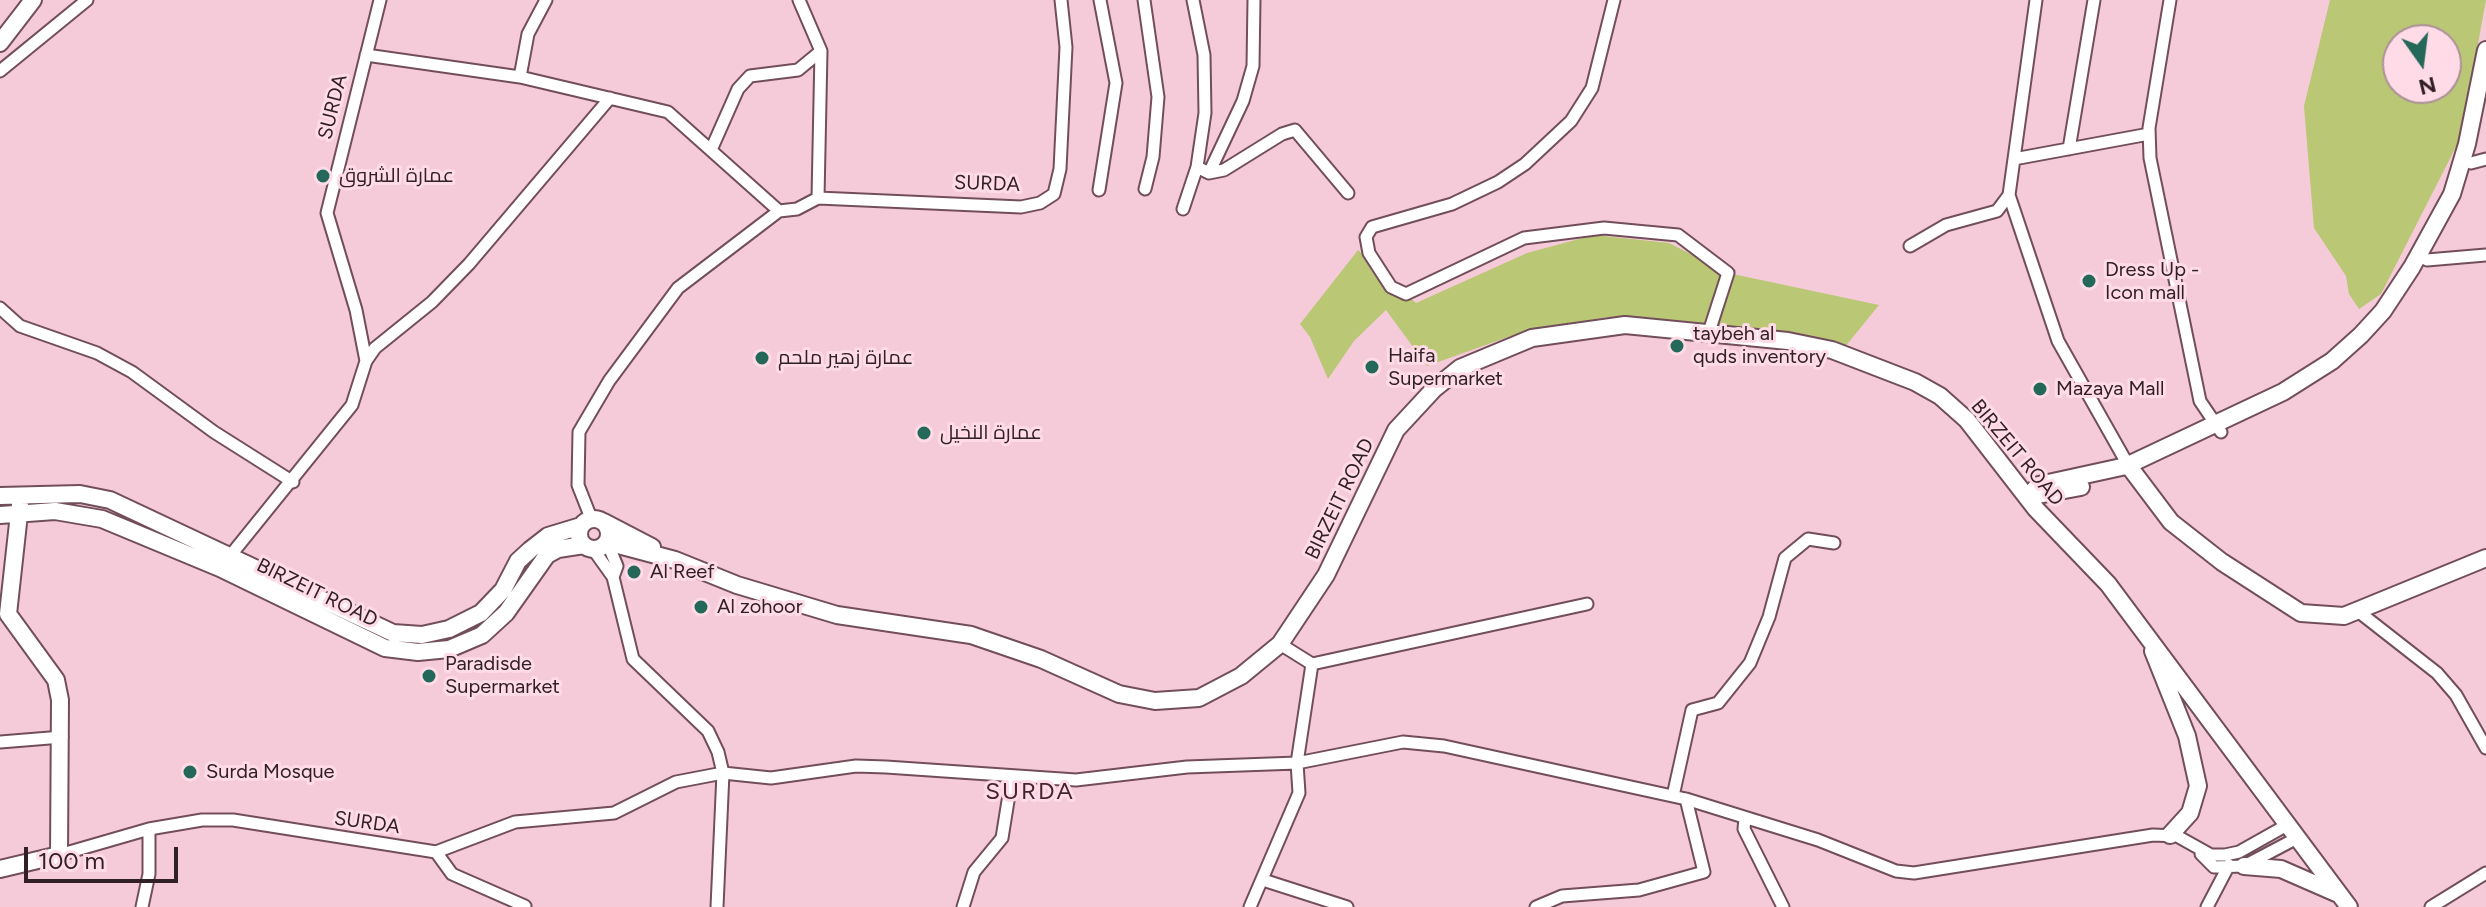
<!DOCTYPE html>
<meta charset="utf-8">
<style>
body{margin:0}
#map{position:relative;width:2486px;height:907px;overflow:hidden;background:#f6cbd9;font-family:Figtree,sans-serif}
canvas{display:block}
.north{position:absolute;left:2382px;top:24px;width:80px;height:80px;box-sizing:border-box;background:#fedbe6;border:2px solid #ac9199;border-radius:50%;rotate:166deg;font-size:22px;font-weight:700;line-height:32px;text-align:center;color:#312126}
.north::after{content:'';display:block;margin:auto;width:28px;height:36px;background:#246859;clip-path:polygon(50% 0,100% 100%,50% 72%,0 100%)}
.scale{position:absolute;left:24px;top:847px;width:154px;height:36px;box-sizing:border-box;border:4px solid #312126;border-top:0;padding-left:10px;font-size:24px;line-height:28px;white-space:nowrap;color:#312126;-webkit-text-stroke:6px #fedbe6;paint-order:stroke}
</style>
<div id="map">
<canvas width="2486" height="907"></canvas>
<div class="north">N</div>
<div class="scale">100 m</div>
</div>
<script>
const g = document.querySelector('canvas').getContext('2d');
g.lineJoin = 'round';
function fill(path, color) {
  g.fillStyle = color;
  g.fill(path, 'evenodd');
}
function poly(rows) {
  const path = new Path2D();
  for (const r of rows) {
    if (r.length === 3) {
      path.moveTo(r[0] + r[2], r[1]);
      path.arc(r[0], r[1], r[2], 0, 2 * Math.PI);
      continue;
    }
    path.moveTo(r[0], r[1]);
    for (let i = 2; i < r.length; i += 2) path.lineTo(r[i], r[i + 1]);
  }
  return path;
}
function trace(path, color, width, dash) {
  g.strokeStyle = color;
  g.lineWidth = width;
  g.lineCap = dash ? 'butt' : 'round';
  g.setLineDash(dash || []);
  g.stroke(path);
}
function write(font, color, halo, rows, align = 'center') {
  g.font = font + ' Figtree,Cairo,sans-serif';
  g.lineWidth = 6;
  g.setLineDash([]);
  g.textBaseline = 'middle';
  g.strokeStyle = halo;
  g.fillStyle = color;
  for (const [text, x, y, turn = 0] of rows) {
    g.save();
    g.translate(x, y);
    g.rotate((+turn || 0) * Math.PI / 180);
    g.textAlign = isNaN(turn) ? turn : align;
    if (halo) g.strokeText(text, 0, 0);
    g.fillText(text, 0, 0);
    g.restore();
  }
}
const green = poly([
 [2330,0,2486,0,2461,137,2381,294,2359,309,2349,294,2346,276,2314,228,2304,106],
 [2398,40,2446,40,2446,88,2398,88],
 [1594,235,1669,243,1728,273,1879,305,1840,353,1607,317,1522,332,1427,366,1386,310,1354,341,1328,379,1310,337,1300,324,1358,250,1416,303,1527,253]
]);
const street = poly([
 [799,0,821,51,818,198],
 [1144,0,1158,97,1153,157,1145,189],
 [1614,0,1592,88,1571,121,1525,164,1498,182,1452,204,1372,227,1366,237,1369,253,1391,287,1406,294,1524,238,1604,228,1678,235,1728,273,1709,332],
 [2170,0,2149,128,2150,158,2200,401,2221,432],
 [366,55,520,77,668,112,779,211],
 [0,71,87,0],
 [520,77,528,34,546,0],
 [2069,149,2094,0],
 [711,150,738,89,750,76,798,70,821,51],
 [2014,159,2149,134],
 [2471,163,2486,159],
 [1197,167,1209,173,1243,101,1253,66,1254,0],
 [1209,173,1224,170,1282,134,1295,130,1348,193],
 [1099,190,1116,83,1100,0],
 [2009,195,2058,341,2128,465],
 [1183,209,1197,167,1205,113,1204,55,1193,0],
 [1910,246,1946,225,1997,211,2009,195,2036,0],
 [2427,260,2486,255],
 [0,308,20,326,97,353,132,372,214,432,293,482],
 [366,361,375,348,432,302,469,264,610,98],
 [591,518,578,485,579,432,609,381,678,288,779,211,797,209,818,198,1021,207,1040,203,1054,194,1060,169,1066,47,1061,0],
 [607,542,617,566,613,577],
 [593,549,613,577,633,659,708,731,718,752,723,773,717,907],
 [230,556,352,405,366,361,356,310,327,213,380,0],
 [2359,612,2437,673,2456,695,2486,748],
 [1312,664,1587,604],
 [0,742,62,737],
 [1673,796,1692,710,1718,703,1750,663,1769,617,1785,558,1808,539,1834,543],
 [1745,818,1744,829,1783,907],
 [436,852,452,874,525,906],
 [2201,854,2214,867,2244,866,2297,838],
 [59,855,149,829,202,820,233,820,436,852,515,822,614,813,676,782,723,773,771,778,856,766,886,767,1076,780,1187,767,1297,763,1403,742,1444,746,1686,799,1818,840,1896,871,1914,873,2153,835,2177,836,2211,855,2225,855,2239,852,2287,825],
 [1263,880,1347,907],
 [142,907,149,874,149,829],
 [963,907,974,872,1002,838,1012,776],
 [1250,907,1299,793,1297,763,1312,664,1280,644],
 [1536,907,1562,896,1639,890,1704,872,1686,799],
 [2207,907,2229,865],
 [2431,907,2486,873]
]);
const secondary = poly([
 [0,43,33,0],
 [2128,465,2171,522,2222,562,2301,613,2344,616,2486,558],
 [0,496,80,494,110,500,393,633,422,635,449,629,481,613,503,590,518,561,530,550,548,536,581,526],
 [2027,497,2039,485,2126,466,2283,392,2332,361,2361,335,2383,311,2412,267,2452,194,2467,144,2486,50],
 [2027,497,2081,487],
 [0,515,55,511,102,519,220,568,385,648,418,652,449,649,482,635,506,613,547,555,558,549,584,545],
 [594,534,15],
 [604,522,652,547],
 [607,542,675,560,737,585,837,615,971,635,1041,659,1119,694,1155,701,1199,698,1241,676,1280,644,1326,575,1396,430,1434,389,1460,368,1532,338,1625,325,1788,341,1832,350,1915,382,1940,396,1967,420,2036,509,2108,584,2349,907],
 [2153,651,2187,736,2198,786,2190,813,2170,835],
 [2244,866,2281,869,2336,893],
 [0,869,59,855,60,700,56,680,8,614,20,505]
]);
const markers = [
 [323,176,8,"#246859"],
 [2089,281,8,"#246859"],
 [1677,346,8,"#246859"],
 [762,358,8,"#246859"],
 [1372,367,8,"#246859"],
 [2040,389,8,"#246859"],
 [924,433,8,"#246859"],
 [634,572,8,"#246859"],
 [701,607,8,"#246859"],
 [429,676,8,"#246859"],
 [190,772,8,"#246859"]
];
const streetNames = [
 ["SURDA",333,107,-76],
 ["SURDA",987,184,2],
 ["BIRZEIT ROAD",2017,453,50],
 ["BIRZEIT ROAD",1340,499,-64],
 ["BIRZEIT ROAD",317,593,26],
 ["SURDA",367,823,8]
];
const poiNames = [
 ["عمارة الشروق",339,176],
 ["Dress Up -",2105,270],
 ["Icon mall",2105,293],
 ["taybeh al",1693,334],
 ["quds inventory",1693,357],
 ["Haifa",1388,356],
 ["Supermarket",1388,379],
 ["عمارة زهير ملحم",778,358],
 ["Mazaya Mall",2056,389],
 ["عمارة النخيل",940,433],
 ["Al Reef",650,572],
 ["Al zohoor",717,607],
 ["Paradisde",445,664],
 ["Supermarket",445,687],
 ["Surda Mosque",206,772]
];
const quarterNames = [
 ["SURDA",1030,792]
];
fill(green, '#bac774');
trace(street, '#724e5b', 15);
trace(secondary, '#724e5b', 20);
trace(street, '#fff', 11);
trace(secondary, '#fff', 16);
for (const [x, y, r, color] of markers) {
  const dot = new Path2D();
  dot.arc(x, y, r, 0, 2 * Math.PI);
  g.fillStyle = color;
  g.fill(dot);
  trace(dot, '#fedbe6', 3);
}
write('20px', '#312126', '#fedbe6', streetNames);
write('20px', '#312126', '#fedbe6', poiNames, 'left');
g.letterSpacing = '2px';
write('24px', '#442430', '#fedbe6', quarterNames);
g.letterSpacing = '0px';
</script>
